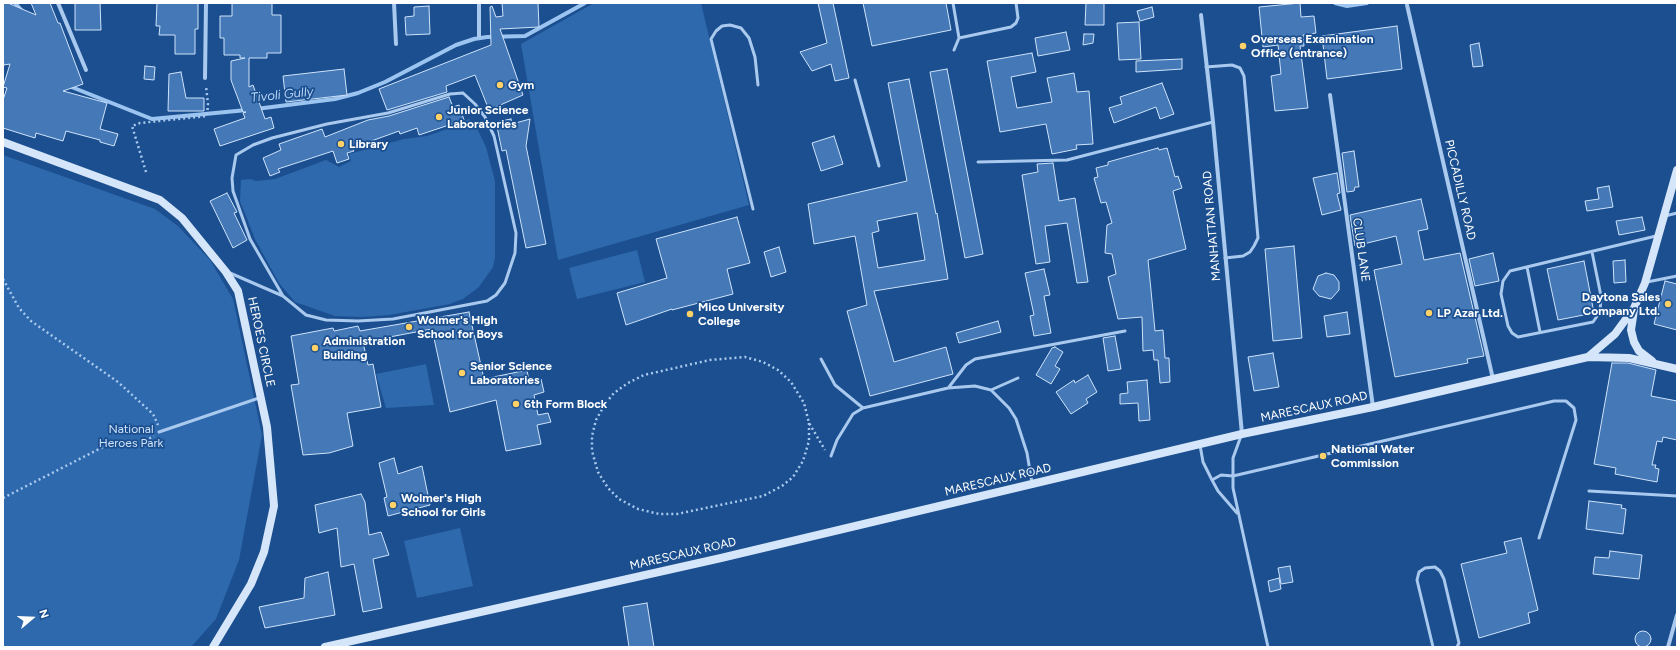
<!DOCTYPE html>
<style>
body{margin:0}
#map{position:relative;width:1680px;height:650px;overflow:hidden;background:#1b4f8f;font-family:Figtree,sans-serif}
canvas{display:block}
.frame{position:absolute;inset:0;border:4px solid #fff;pointer-events:none}
.north{position:absolute;left:12px;top:598px;width:40px;height:40px;-webkit-text-stroke:3px #1b4f8f;paint-order:stroke;rotate:71deg;font-size:11px;font-weight:700;line-height:16px;text-align:center;color:#fff}
.north::after{content:'';display:block;margin:auto;width:14px;height:18px;background:#fff;clip-path:polygon(50% 0,100% 100%,50% 72%,0 100%)}
</style>
<div id="map">
<canvas width="1680" height="650"></canvas>
<div class="frame"></div>
<div class="north">N</div>
</div>
<script>
const g = document.querySelector('canvas').getContext('2d');
g.lineJoin = 'round';
function fill(path, color) {
  g.fillStyle = color;
  g.fill(path, 'evenodd');
}
function poly(rows) {
  const path = new Path2D();
  for (const r of rows) {
    if (r.length === 3) {
      path.moveTo(r[0] + r[2], r[1]);
      path.arc(r[0], r[1], r[2], 0, 2 * Math.PI);
      continue;
    }
    path.moveTo(r[0], r[1]);
    for (let i = 2; i < r.length; i += 2) path.lineTo(r[i], r[i + 1]);
  }
  return path;
}
function trace(path, color, width, dash) {
  g.strokeStyle = color;
  g.lineWidth = width;
  g.lineCap = dash ? 'butt' : 'round';
  g.setLineDash(dash || []);
  g.stroke(path);
}
function write(font, color, halo, rows, align = 'center') {
  g.font = font + ' Figtree,sans-serif';
  g.lineWidth = 3.5;
  g.setLineDash([]);
  g.textBaseline = 'middle';
  g.strokeStyle = halo;
  g.fillStyle = color;
  for (const [text, x, y, turn = 0] of rows) {
    g.save();
    g.translate(x, y);
    g.rotate((+turn || 0) * Math.PI / 180);
    g.textAlign = isNaN(turn) ? turn : align;
    if (halo) g.strokeText(text, 0, 0);
    g.fillText(text, 0, 0);
    g.restore();
  }
}
const green = poly([
 [594,3,701,3,749,205,558,260,521,44],
 [469,119,475,124,486,147,495,181,495,258,493,267,479,287,463,299,450,304,389,315,362,317,335,316,295,302,279,283,255,239,240,201,241,180,250,179,256,181,275,179,326,160,339,167,351,161,349,154,404,139,427,136,453,127],
 [3,155,155,209,178,226,210,260,233,299,262,435,239,560,216,619,191,647,3,647],
 [637,250,645,282,577,299,569,268],
 [426,364,434,405,386,408,376,374],
 [460,528,473,586,417,598,404,541]
]);
const stream = poly([
 [15,3,23,12],
 [1335,3,1347,6,1367,3],
 [69,86,152,119,247,110],
 [256,109,335,99,358,93,385,82,456,45,474,39,487,37,525,36,585,3]
]);
const building = poly([
 [3,3,8,3,36,15,31,3,50,3,58,23,60,23,83,84,63,91,107,103,100,129,118,134,114,146,100,142,100,140,66,131,63,141,36,133,35,138,3,128,3,100,7,88,3,87,10,64,4,65,3,59,3,3],
 [75,3,100,3,101,30,75,30,75,3],
 [157,3,198,3,198,29,195,29,195,54,175,54,175,35,159,35,160,26,156,26,157,3],
 [232,3,272,3,272,15,281,15,281,53,267,53,267,58,249,58,249,87,253,85,265,119,271,117,274,128,220,146,214,129,245,118,243,113,246,112,243,112,231,80,231,61,245,58,240,58,240,55,224,55,224,38,220,38,220,16,232,16,232,3],
 [502,3,538,3,539,27,500,29,523,95,489,110,475,75,446,86,447,92,387,110,379,89,491,45,490,7,492,6,496,17,503,16,502,3],
 [818,3,833,3,849,78,835,81,831,64,812,71,800,52,827,43,818,3],
 [863,3,946,3,951,30,872,46,863,3],
 [1086,3,1104,3,1104,25,1085,25,1086,3],
 [1300,3,1301,17,1314,16,1316,33,1303,35,1304,46,1300,46,1308,108,1275,111,1271,76,1281,74,1278,45,1263,47,1259,7,1300,3],
 [429,6,430,34,406,35,405,17,414,16,414,7,429,6],
 [1152,7,1154,17,1140,21,1137,11,1152,7],
 [1139,22,1141,59,1119,60,1117,23,1139,22],
 [1397,26,1402,69,1327,79,1322,36,1397,26],
 [1066,32,1070,50,1038,56,1035,38,1066,32],
 [1084,34,1094,34,1093,43,1083,45,1084,34],
 [1479,43,1483,66,1473,67,1470,45,1479,43],
 [1032,53,1036,72,1011,77,1017,108,1052,102,1047,78,1074,73,1077,92,1089,91,1093,144,1076,145,1077,149,1052,154,1046,124,1000,132,987,61,1032,53],
 [1182,59,1182,69,1136,72,1136,61,1182,59],
 [145,66,155,67,154,80,144,79,145,66],
 [344,69,347,95,286,102,283,76,344,69],
 [947,69,983,254,965,258,930,72,947,69],
 [181,72,186,98,204,98,204,111,168,111,169,74,181,72],
 [909,79,936,214,937,213,948,279,874,291,894,362,946,347,953,374,870,396,847,311,867,305,855,236,814,244,808,204,907,181,888,83,909,79],
 [917,213,925,260,878,268,872,233,879,231,877,221,917,213],
 [1162,83,1174,114,1160,119,1156,107,1114,123,1109,108,1122,104,1120,97,1162,83],
 [449,97,453,107,459,105,464,120,419,135,417,128,400,134,399,131,352,148,354,151,347,153,349,159,337,163,333,151,278,169,280,172,270,176,263,158,281,150,279,144,322,129,325,137,368,120,389,116,449,97],
 [511,119,512,124,530,119,526,146,546,244,526,248,506,150,502,151,496,122,511,119],
 [834,136,843,164,821,171,812,143,834,136],
 [1158,148,1159,150,1167,148,1175,177,1178,176,1182,188,1173,191,1186,249,1148,260,1155,331,1163,330,1165,358,1169,358,1170,382,1160,383,1158,360,1154,360,1153,350,1143,351,1142,317,1118,319,1108,277,1116,274,1112,254,1105,253,1107,225,1112,223,1106,202,1101,203,1094,178,1098,177,1096,168,1108,165,1108,162,1158,148],
 [1354,151,1359,187,1355,187,1354,191,1347,192,1342,153,1354,151],
 [1053,163,1059,201,1075,198,1088,282,1077,283,1067,223,1045,226,1050,262,1036,264,1022,175,1038,172,1037,164,1053,163],
 [1337,173,1340,193,1337,194,1341,210,1322,215,1313,178,1337,173],
 [1609,186,1613,207,1587,211,1585,201,1599,199,1597,188,1609,186],
 [227,193,237,212,234,213,247,240,233,248,210,201,227,193],
 [1421,199,1428,229,1418,231,1424,260,1460,253,1484,356,1467,359,1468,363,1395,377,1374,270,1402,264,1396,236,1355,246,1350,215,1421,199],
 [737,217,750,263,727,269,733,294,672,310,672,309,626,325,617,293,667,278,656,239,737,217],
 [1642,217,1645,230,1619,235,1616,221,1642,217],
 [1294,246,1302,338,1273,341,1265,249,1294,246],
 [779,247,786,272,771,277,764,252,779,247],
 [1493,253,1499,281,1475,286,1469,259,1493,253],
 [1625,260,1626,282,1614,283,1613,261,1625,260],
 [1584,261,1594,313,1558,320,1547,269,1584,261],
 [1044,269,1050,295,1044,296,1051,333,1034,336,1030,316,1034,315,1025,273,1044,269],
 [1326,273,1334,275,1339,282,1339,290,1331,299,1319,296,1313,289,1318,276,1326,273],
 [1665,281,1677,284,1677,330,1654,324,1665,281],
 [469,312,484,379,527,370,529,381,541,379,544,392,534,395,538,415,548,413,551,422,537,425,541,444,506,451,496,400,450,412,432,329,363,342,368,365,373,364,381,407,347,413,353,446,329,453,303,455,291,385,299,384,291,336,333,328,334,331,358,326,360,331,469,312],
 [1347,312,1350,334,1327,337,1324,316,1347,312],
 [998,321,1001,332,959,343,956,333,998,321],
 [1115,336,1121,369,1108,371,1103,338,1115,336],
 [1055,347,1063,352,1055,366,1060,369,1051,384,1036,375,1052,348,1055,347],
 [1273,353,1279,387,1254,391,1248,357,1273,353],
 [1612,363,1628,363,1656,370,1651,396,1677,401,1677,440,1663,437,1662,442,1657,441,1652,465,1656,465,1655,468,1659,469,1657,482,1615,474,1616,468,1594,464,1612,363],
 [1088,375,1097,392,1086,399,1088,403,1071,414,1056,392,1074,380,1075,383,1088,375],
 [1147,380,1150,420,1139,421,1138,403,1120,404,1120,394,1128,393,1127,382,1147,380],
 [394,458,398,474,422,466,430,505,388,516,384,498,387,497,379,463,394,458],
 [361,494,365,502,369,535,381,532,389,555,373,559,382,608,363,612,354,564,341,567,337,528,319,533,315,505,361,494],
 [1589,501,1622,505,1621,508,1626,509,1623,534,1586,529,1589,501],
 [1521,538,1538,610,1528,613,1530,623,1479,638,1461,564,1507,553,1504,542,1521,538],
 [1610,551,1642,555,1639,579,1593,574,1595,557,1609,558,1610,551],
 [1290,566,1293,582,1281,584,1278,568,1290,566],
 [328,572,335,615,265,628,259,607,304,598,305,578,328,572],
 [1279,578,1281,589,1270,592,1268,581,1279,578],
 [647,603,654,647,629,647,623,607,647,603],
 [1643,639,8]
]);
const path = poly([
 [146,172,132,126,140,123,207,116,208,104,206,86],
 [3,279,19,308,31,321,118,382,153,414,158,425],
 [809,423,809,441,803,461,793,477,782,486,763,496,677,514,659,514,638,509,619,499,608,488,598,472,592,451,592,436,596,420,605,404,614,393,628,383,644,375,710,360,745,357,763,362,778,370,791,382,804,403,809,423,825,450],
 [3,498,105,446,141,443,154,436]
]);
const lane = poly([
 [953,3,959,38,954,50],
 [959,38,1011,27,1016,23,1018,18,1016,3],
 [1206,67,1232,65,1240,68,1244,76,1258,238,1254,246,1250,252,1243,256,1225,258],
 [855,80,879,166],
 [463,93,475,104,485,117,494,136,516,233,515,253,505,283,496,295,487,301,393,319,358,321,326,320,306,315,283,296,250,239,233,191,232,178,236,155,253,145,272,138,327,124,388,113,450,94,463,93],
 [978,162,1067,160,1213,122],
 [753,209,711,39,716,31,722,26,730,25,741,28,749,38,755,57,758,85],
 [1665,216,1677,213],
 [1592,252,1601,296,1600,312,1593,322,1518,337,1512,333,1508,326,1501,294,1503,281,1510,271,1656,236],
 [1527,267,1540,332],
 [230,273,283,296],
 [1647,282,1677,276],
 [821,359,835,385,863,408],
 [949,387,966,365,975,359,1125,331],
 [991,390,1018,378],
 [159,432,259,398],
 [1241,436,1233,458,1233,488,1268,647],
 [1200,445,1203,462,1212,480,1218,491,1237,513],
 [831,456,837,440,853,414,863,408,948,388,975,386,991,390,1009,408,1016,419,1027,453,1032,483],
 [1212,480,1221,475,1233,476,1554,401,1566,401,1574,408,1576,420,1539,538],
 [1589,491,1677,496],
 [1433,647,1417,580,1419,572,1425,568,1435,567,1440,571,1444,579,1459,643,1457,647]
]);
const street = poly([
 [58,3,86,70],
 [394,3,396,44],
 [479,3,479,36],
 [1407,5,1493,379],
 [1201,15,1213,122,1242,434],
 [205,78,206,3],
 [1330,95,1373,407],
 [1668,647,1677,615]
]);
const secondary = poly([
 [3,142,160,200,182,218,226,272,238,291,267,427,274,506,264,552,251,584,213,647],
 [1634,310,1631,330,1634,342,1639,351,1652,361],
 [1588,357,1615,334,1634,308,1645,283,1677,170],
 [325,647,721,558,1242,434,1373,407,1588,357,1629,358,1677,369]
]);
const markers = [
 [1243,46,4,"#ffd166"],
 [500,85,4,"#ffd166"],
 [439,117,4,"#ffd166"],
 [341,144,4,"#ffd166"],
 [1668,304,4,"#ffd166"],
 [1429,313,4,"#ffd166"],
 [690,314,4,"#ffd166"],
 [409,327,4,"#ffd166"],
 [315,348,4,"#ffd166"],
 [462,373,4,"#ffd166"],
 [516,404,4,"#ffd166"],
 [1323,456,4,"#ffd166"],
 [393,505,4,"#ffd166"]
];
const poiNames = [
 ["Overseas Examination",1251,39],
 ["Office (entrance)",1251,53],
 ["Gym",508,85],
 ["Junior Science",447,110],
 ["Laboratories",447,124],
 ["Library",349,144],
 ["Daytona Sales",1660,297,"right"],
 ["Company Ltd.",1660,311,"right"],
 ["Mico University",698,307],
 ["College",698,321],
 ["LP Azar Ltd.",1437,313],
 ["Wolmer's High",417,320],
 ["School for Boys",417,334],
 ["Administration",323,341],
 ["Building",323,355],
 ["Senior Science",470,366],
 ["Laboratories",470,380],
 ["6th Form Block",524,404],
 ["National Water",1331,449],
 ["Commission",1331,463],
 ["Wolmer's High",401,498],
 ["School for Girls",401,512]
];
const streetNames = [
 ["PICCADILLY ROAD",1460,190,77],
 ["MANHATTAN ROAD",1212,226,-95],
 ["CLUB LANE",1361,250,82],
 ["HEROES CIRCLE",261,342,78],
 ["MARESCAUX ROAD",1314,407,-12],
 ["MARESCAUX ROAD",998,480,-13],
 ["MARESCAUX ROAD",683,554,-13]
];
const parkNames = [
 ["National",131,429],
 ["Heroes Park",131,443]
];
const waterNames = [
 ["Tivoli Gully",282,95,-6]
];
fill(green, '#2e69ad');
trace(stream, '#9cc4f0', 4);
fill(building, '#4478b7');
trace(building, '#cfe3fa', 1);
trace(path, '#a9c9ee', 2.5, [2, 3]);
trace(lane, '#a9c9ee', 3);
trace(street, '#a9c9ee', 4);
trace(secondary, '#d6e6fa', 8);
for (const [x, y, r, color] of markers) {
  const dot = new Path2D();
  dot.arc(x, y, r, 0, 2 * Math.PI);
  g.fillStyle = color;
  g.fill(dot);
  trace(dot, '#1b4f8f', 1.5);
}
write('bold 12px', '#fff', '#1b4f8f', poiNames, 'left');
write('12px', '#fff', '#1b4f8f', streetNames);
write('12px', '#cfe3fa', '#1b4f8f', parkNames);
write('italic 13px', '#b5d3f5', '#1b4f8f', waterNames);
</script>
